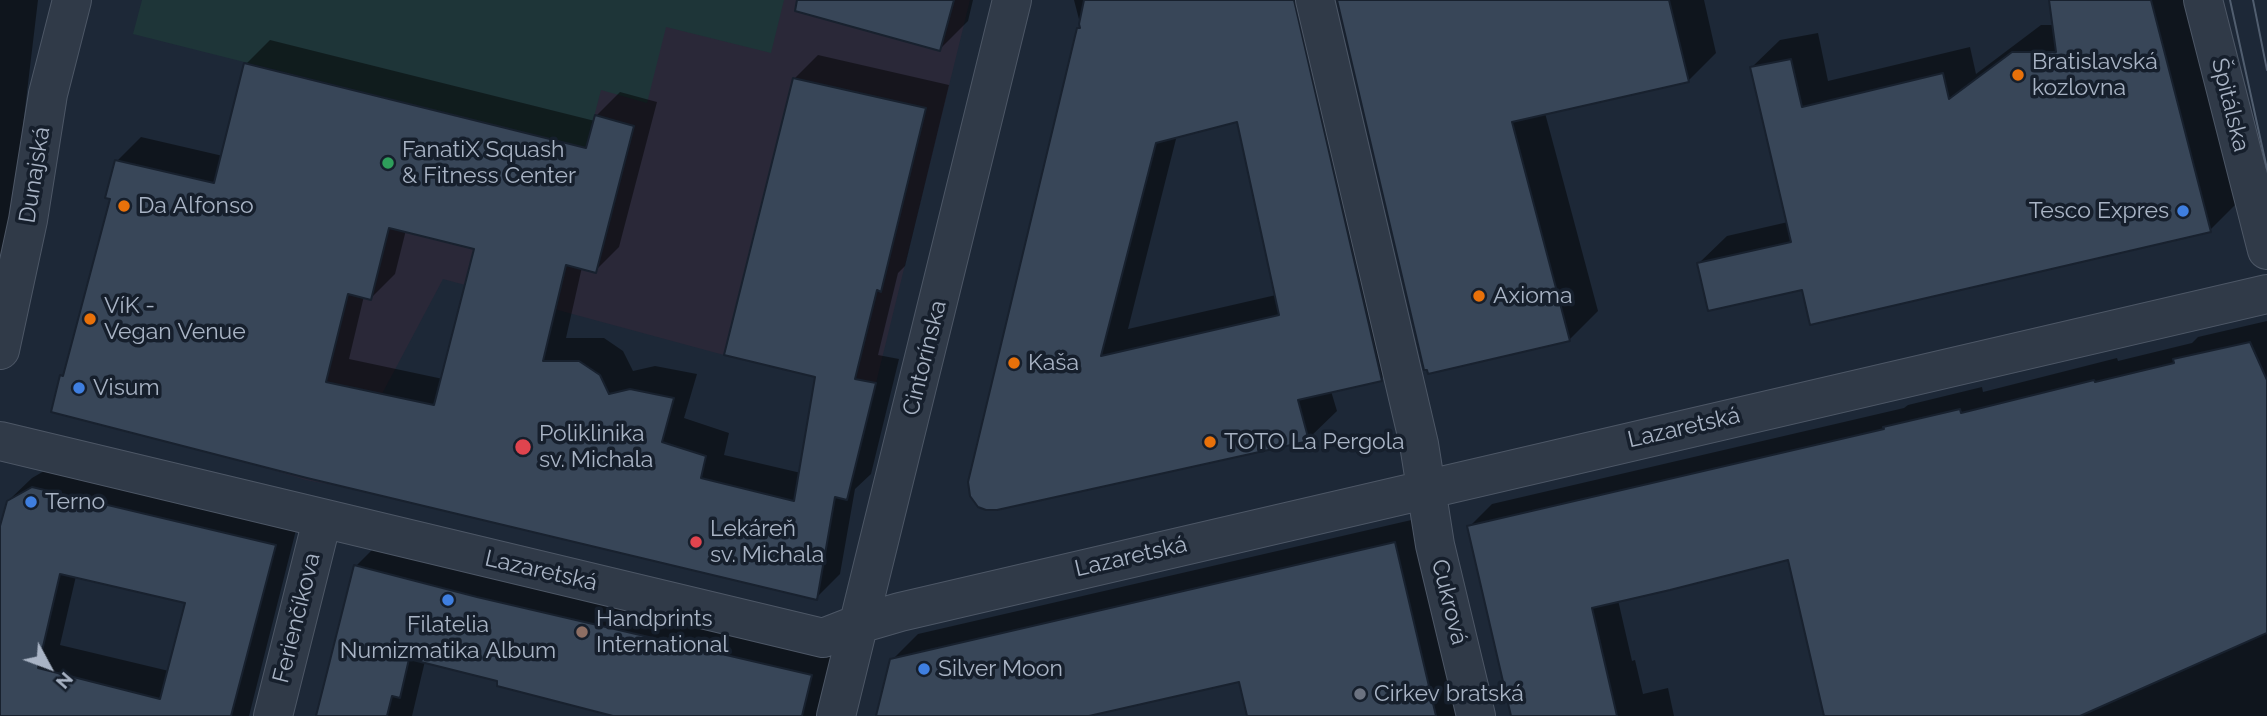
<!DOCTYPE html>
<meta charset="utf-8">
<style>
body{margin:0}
#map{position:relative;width:2267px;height:716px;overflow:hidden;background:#1d2837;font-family:Raleway,sans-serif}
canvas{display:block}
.north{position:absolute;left:14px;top:632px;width:70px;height:70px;-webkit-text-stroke:5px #161f2c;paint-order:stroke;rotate:131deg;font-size:19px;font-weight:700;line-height:28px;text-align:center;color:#a9b4c5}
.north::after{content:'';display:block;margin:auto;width:24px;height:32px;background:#a9b4c5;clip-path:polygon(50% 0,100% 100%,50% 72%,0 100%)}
</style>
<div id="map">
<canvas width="2267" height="716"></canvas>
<div class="north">N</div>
</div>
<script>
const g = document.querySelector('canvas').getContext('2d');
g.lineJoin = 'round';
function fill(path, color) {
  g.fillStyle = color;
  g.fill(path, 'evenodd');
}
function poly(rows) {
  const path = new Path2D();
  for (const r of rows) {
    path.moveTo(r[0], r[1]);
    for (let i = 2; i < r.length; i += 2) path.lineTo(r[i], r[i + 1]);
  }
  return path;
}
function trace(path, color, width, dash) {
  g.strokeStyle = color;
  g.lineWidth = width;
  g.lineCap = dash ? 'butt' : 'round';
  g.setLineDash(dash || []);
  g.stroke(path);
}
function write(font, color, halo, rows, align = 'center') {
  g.font = font + ' Raleway,sans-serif';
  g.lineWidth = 7;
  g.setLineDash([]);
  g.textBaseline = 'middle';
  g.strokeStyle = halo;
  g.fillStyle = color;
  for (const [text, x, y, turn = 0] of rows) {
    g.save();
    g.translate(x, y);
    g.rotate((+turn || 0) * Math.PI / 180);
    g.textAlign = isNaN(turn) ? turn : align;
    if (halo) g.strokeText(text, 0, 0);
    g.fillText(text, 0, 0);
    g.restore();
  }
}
const medical = poly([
 [624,0,970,0,876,383,724,355,443,279,382,394,424,444,461,297,553,320,527,426,630,389,661,395,668,398,668,418,663,444,707,455,701,478,763,493,763,497,793,503,796,490,835,497,817,600,359,490,306,480,250,463,328,212,538,266]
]);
const green = poly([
 [142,0,784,0,771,53,666,27,647,103,601,90,556,263,562,142,133,34]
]);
const shadow = poly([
 [0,0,38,0,14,201,0,270],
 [799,0,973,0,968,21,940,49],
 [1074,0,1327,0,1409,351,1381,379,1331,391,1337,411,1308,439,997,509,1081,27],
 [1238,119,1276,295,1128,329,1177,135],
 [1339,0,1704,0,1716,53,1688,81,1545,113,1598,311,1569,340],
 [2051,0,2185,0,2237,203,2210,230,1803,288,1699,263,1727,236,1788,222,1752,67,1780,40,1818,33,1828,81,1970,47,1976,74,2041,25,2054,25],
 [270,40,595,121,596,116,620,92,657,102,619,247,595,271,582,267,566,338,604,338,623,351,633,371,655,366,697,374,684,418,729,433,724,455,801,473,817,376,794,79,818,55,949,85,905,266,898,273,878,355,899,359,871,474,855,489,840,574,816,598,62,376,65,373,112,197,117,161,141,137,223,156,246,64],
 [406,230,476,248,443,379,349,359,364,296,371,298,395,274],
 [2267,321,2267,716,1827,716,1789,558,1618,600,1632,661,1635,660,1643,694,1668,688,1674,716,1513,716,1469,527,1492,504,1904,408,1908,405,1982,387,1983,392,2117,358,2118,361,2192,343,2198,337],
 [56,464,298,522,249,716,0,716,0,534,8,501,32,478],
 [76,576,187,602,169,671,60,645],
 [1420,518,1466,716,1249,716,1240,680,1097,712,1094,716,878,716,892,660,918,634],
 [378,544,833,654,817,716,621,716,499,680,425,661,412,716,317,716,356,566]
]);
const building = poly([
 [797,0,954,0,940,51,795,11,797,0],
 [1084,0,1294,0,1382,381,1298,400,1309,441,997,510,986,510,978,507,970,496,968,482,1077,28,1080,28,1079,24,1084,0],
 [1237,122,1279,315,1101,356,1156,143,1237,122],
 [1337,0,1669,0,1689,82,1512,122,1570,341,1428,374,1427,370,1424,370,1337,0],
 [2049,0,2151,0,2211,232,1810,325,1802,290,1708,311,1697,263,1791,242,1750,67,1791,59,1802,107,1943,73,1949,99,2012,52,2056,52,2049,0],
 [244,63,586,148,595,115,634,126,596,273,566,265,543,361,579,361,600,375,609,394,630,389,674,398,662,442,706,456,701,478,794,501,815,377,724,355,793,78,926,108,881,292,877,290,855,379,876,383,847,500,835,497,817,600,307,478,51,412,60,375,63,376,110,199,105,198,115,160,214,183,244,63],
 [389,228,474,249,434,405,326,382,348,294,371,300,389,228],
 [2250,342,2267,380,2267,633,2080,716,1824,716,1788,560,1670,590,1592,608,1617,716,1511,716,1467,526,1884,429,1883,427,1960,409,1961,413,2094,380,2095,382,2174,363,2173,359,2250,342],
 [32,487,276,545,231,716,0,716,0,526,7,501,32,487],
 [60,574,185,603,160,699,38,668,60,574],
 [1395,542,1436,716,1247,716,1239,682,1089,716,876,716,890,659,1395,542],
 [354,565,477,597,812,675,802,716,613,716,497,686,497,681,409,659,400,698,392,696,387,716,316,716,354,565]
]);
const street = poly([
 [1315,0,1419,444,1435,545,1476,716],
 [2203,0,2267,250],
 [0,350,28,220,48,94,72,0],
 [0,441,823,638,859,624,900,612,2267,294],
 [273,716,322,520],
 [836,716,1012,0]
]);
const tram = poly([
 [2230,0,2267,169],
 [2253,0,2267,70]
]);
const markers = [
 [2018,75,7,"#e8710a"],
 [388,163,7,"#2e9e5b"],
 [124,206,7,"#e8710a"],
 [2183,211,7,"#3f7fe0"],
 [1479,296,7,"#e8710a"],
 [90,319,7,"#e8710a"],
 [1014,363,7,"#e8710a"],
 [79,388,7,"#3f7fe0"],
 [1210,442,7,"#e8710a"],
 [523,447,9,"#e0444e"],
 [31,502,7,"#3f7fe0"],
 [696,542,7,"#e0444e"],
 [448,600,7,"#3f7fe0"],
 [582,632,7,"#8d6e63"],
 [924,669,7,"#3f7fe0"],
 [1360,694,7,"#6b7280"]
];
const poiNames = [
 ["Bratislavská",2032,62],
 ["kozlovna",2032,88],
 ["FanatiX Squash",402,150],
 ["& Fitness Center",402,176],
 ["Da Alfonso",138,206],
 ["Tesco Expres",2169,211,"right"],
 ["Axioma",1493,296],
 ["VíK -",104,306],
 ["Vegan Venue",104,332],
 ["Kaša",1028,363],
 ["Visum",93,388],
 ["Poliklinika",539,434],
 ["sv. Michala",539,460],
 ["TOTO La Pergola",1224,442],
 ["Terno",45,502],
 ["Lekáreň",710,529],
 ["sv. Michala",710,555],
 ["Handprints",596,619],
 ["International",596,645],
 ["Filatelia",448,625,"center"],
 ["Numizmatika Album",448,651,"center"],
 ["Silver Moon",938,669],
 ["Cirkev bratská",1374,694]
];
const streetNames = [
 ["Špitálska",2230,105,76],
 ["Dunajská",35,175,-81],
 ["Cintorínska",925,358,-76],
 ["Lazaretská",1684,428,-13],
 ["Lazaretská",1131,557,-13],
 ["Lazaretská",541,571,13],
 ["Cukrová",1449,602,76],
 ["Ferienčíkova",297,618,-76]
];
fill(medical, '#2a2838');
fill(green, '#1e3538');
fill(shadow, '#0007');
fill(building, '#384658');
trace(building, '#18212e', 2);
trace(street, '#4d5766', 40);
trace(street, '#303a48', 38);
trace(tram, '#515e6f', 2);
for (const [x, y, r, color] of markers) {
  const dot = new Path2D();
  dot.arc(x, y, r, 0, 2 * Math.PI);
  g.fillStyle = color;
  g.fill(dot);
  trace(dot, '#161f2c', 2.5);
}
write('23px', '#a9b4c5', '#161f2c', poiNames, 'left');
write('23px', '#a9b4c5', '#161f2c', streetNames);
</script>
